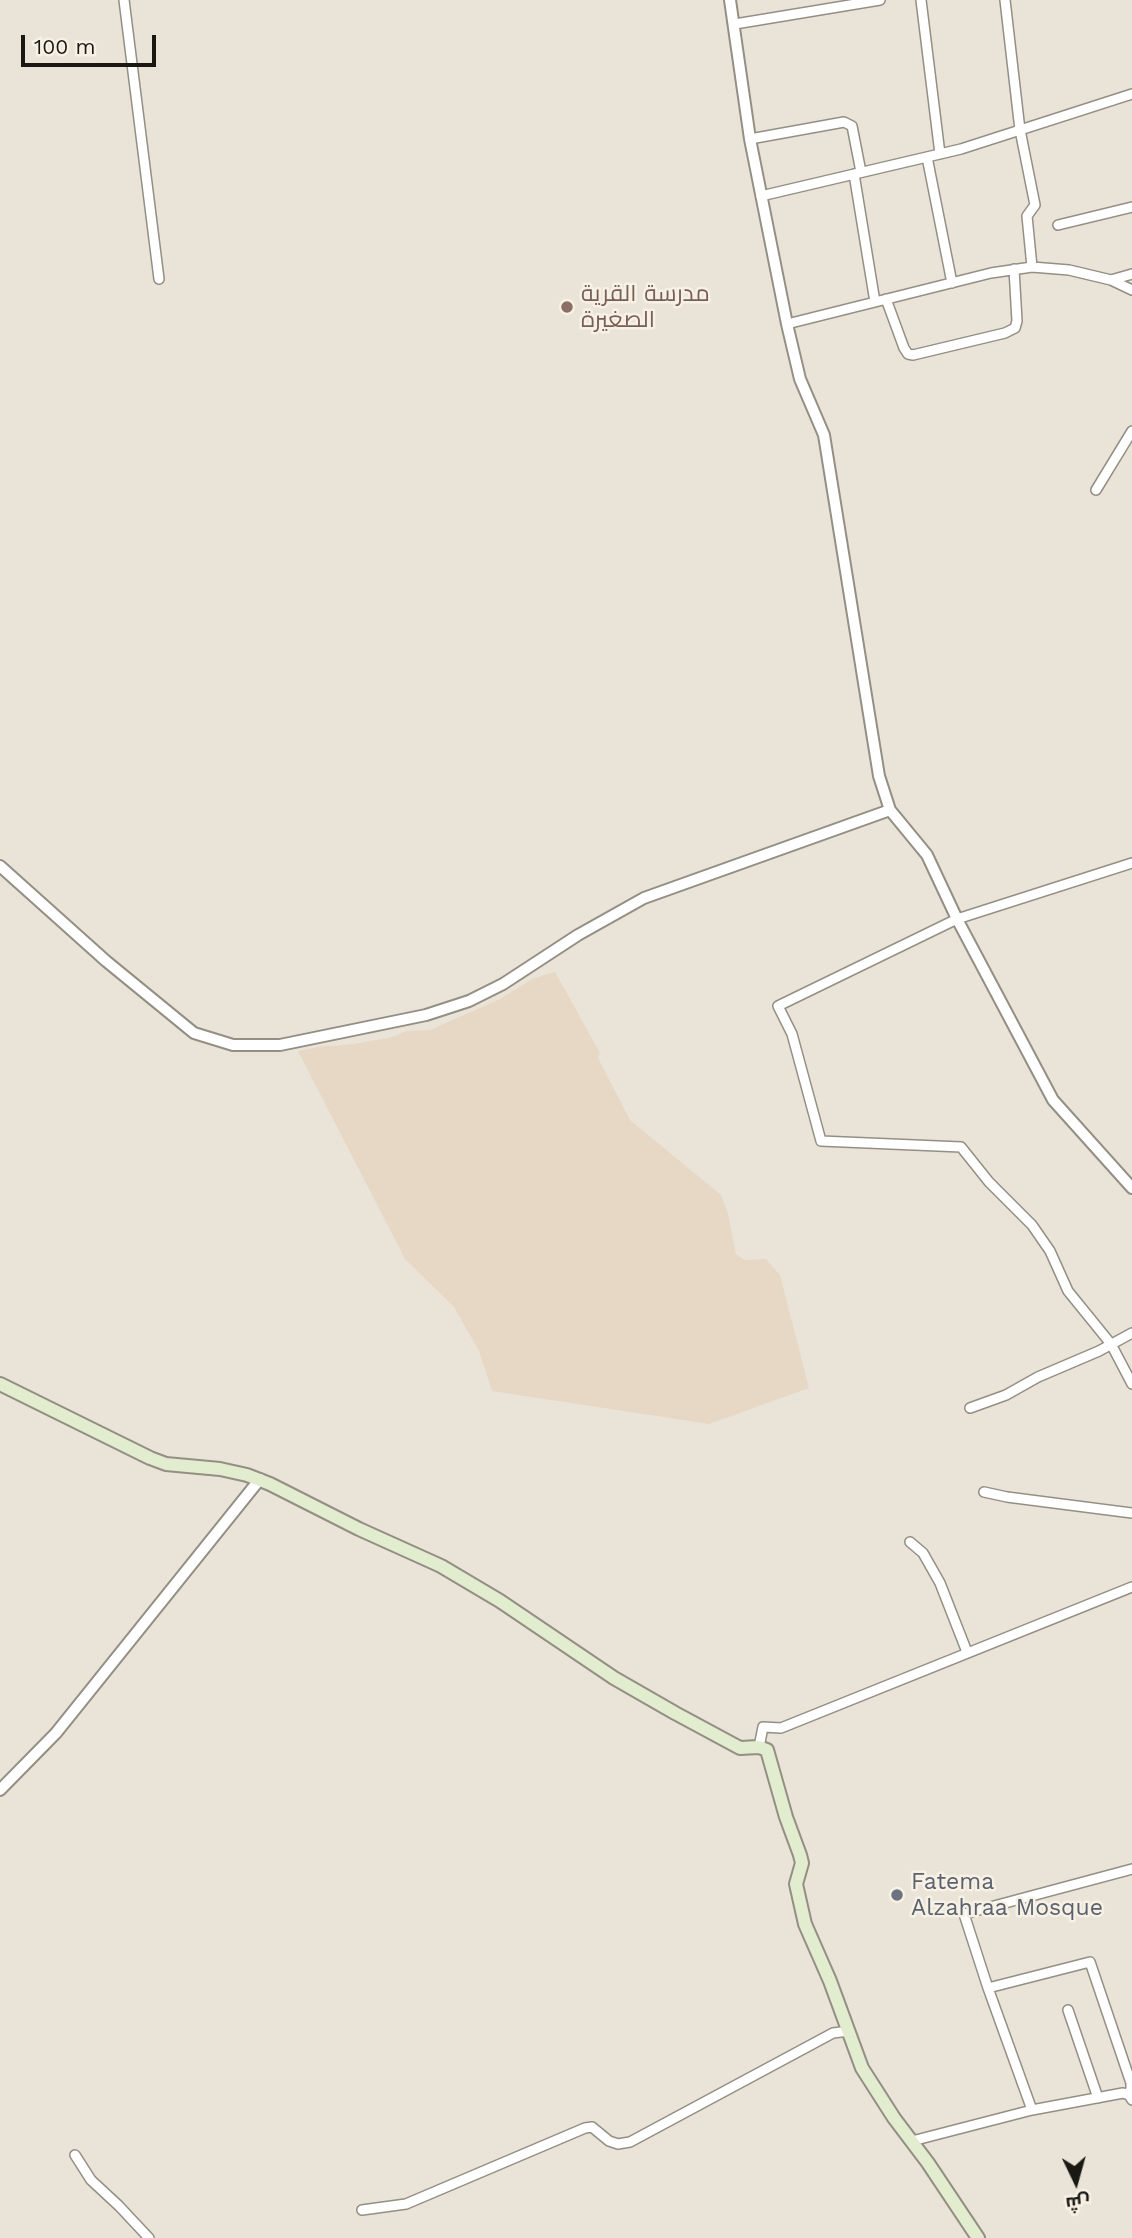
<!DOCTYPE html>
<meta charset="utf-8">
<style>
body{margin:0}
#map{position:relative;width:1132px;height:2238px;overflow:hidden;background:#eae4d8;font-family:"Work Sans",Cairo,sans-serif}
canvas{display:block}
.north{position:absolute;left:1041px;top:2147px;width:70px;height:70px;-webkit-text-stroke:5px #f7f1e5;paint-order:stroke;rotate:175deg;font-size:19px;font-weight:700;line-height:28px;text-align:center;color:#191813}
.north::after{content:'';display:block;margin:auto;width:24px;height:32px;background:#191813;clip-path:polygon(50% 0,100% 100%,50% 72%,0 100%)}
.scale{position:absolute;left:21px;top:35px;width:135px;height:32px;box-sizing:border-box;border:4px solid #191813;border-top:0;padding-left:9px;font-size:21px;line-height:24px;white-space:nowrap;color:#191813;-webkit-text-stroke:5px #f7f1e5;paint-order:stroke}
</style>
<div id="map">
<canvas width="1132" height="2238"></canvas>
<div class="north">ش</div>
<div class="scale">100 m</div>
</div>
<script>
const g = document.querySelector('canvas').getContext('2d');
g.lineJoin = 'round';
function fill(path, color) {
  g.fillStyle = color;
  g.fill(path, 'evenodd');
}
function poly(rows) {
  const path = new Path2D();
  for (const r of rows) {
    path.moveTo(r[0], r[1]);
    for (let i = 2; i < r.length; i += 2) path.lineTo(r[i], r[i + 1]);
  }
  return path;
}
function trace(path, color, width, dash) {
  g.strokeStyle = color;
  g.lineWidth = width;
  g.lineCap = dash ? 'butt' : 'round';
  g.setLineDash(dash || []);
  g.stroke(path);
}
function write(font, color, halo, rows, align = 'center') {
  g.font = font + ' "Work Sans",Cairo,sans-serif';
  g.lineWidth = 5;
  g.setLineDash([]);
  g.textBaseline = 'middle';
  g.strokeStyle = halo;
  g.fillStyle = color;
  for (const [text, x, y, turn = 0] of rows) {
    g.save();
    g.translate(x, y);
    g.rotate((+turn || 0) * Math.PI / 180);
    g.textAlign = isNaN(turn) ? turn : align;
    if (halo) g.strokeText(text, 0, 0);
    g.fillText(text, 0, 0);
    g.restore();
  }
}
const industrial = poly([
 [555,972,600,1053,598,1058,630,1120,721,1195,728,1213,736,1254,745,1260,766,1259,780,1275,809,1388,709,1424,492,1391,479,1351,454,1307,405,1259,298,1051,318,1047,354,1044,392,1037,407,1031,430,1030,500,999,532,979]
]);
const minor = poly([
 [124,0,159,279],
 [921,0,940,154],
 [1005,0,1020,130,1035,205,1027,216,1032,267],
 [735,24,880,0],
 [750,139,844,122,852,126,861,172],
 [927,157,952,283],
 [854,174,875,302],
 [761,196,961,149,1132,94],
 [1058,225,1132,207],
 [1111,280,1132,274],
 [886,299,904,348,908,354,913,355,1005,333,1015,328,1017,321,1014,269],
 [787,324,991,273,1032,267,1069,270,1111,280,1132,290],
 [1096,490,1132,431],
 [1132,863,957,919,778,1006,792,1034,821,1141,961,1147,989,1182,1032,1225,1050,1251,1068,1291,1111,1344,1132,1384],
 [970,1408,1006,1395,1038,1377,1099,1351,1132,1333],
 [984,1492,1007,1497,1132,1513],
 [910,1542,923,1553,940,1583,967,1652],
 [759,1747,763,1727,781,1728,1132,1587],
 [988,1988,1090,1962,1131,2083,1131,2089,1128,2094],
 [1068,2010,1098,2098],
 [1032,2110,988,1988,964,1914,1132,1869],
 [912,2141,1032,2110,1123,2093,1129,2095,1132,2100],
 [75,2155,91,2180,119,2206,149,2238],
 [362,2210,406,2204,585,2128,592,2127,609,2141,618,2144,630,2142,833,2033,849,2031]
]);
const tertiary = poly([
 [730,0,750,139,787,324,800,379,824,435,879,776,890,810,927,855,957,919,1053,1100,1132,1188],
 [0,866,106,961,194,1033,233,1045,280,1045,426,1015,469,1001,503,984,578,935,644,898,890,810],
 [0,1790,56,1733,260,1479]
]);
const secondary = poly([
 [0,1384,150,1458,166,1464,220,1469,247,1475,270,1484,359,1529,441,1566,500,1601,614,1678,675,1713,740,1748,759,1747,767,1750,786,1817,800,1855,802,1863,796,1884,805,1924,830,1981,862,2068,894,2118,928,2163,978,2238]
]);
const markers = [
 [567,307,7,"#8d6e63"],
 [897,1895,7,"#6b7280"]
];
const educationNames = [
 ["مدرسة القرية",581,294],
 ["الصغيرة",581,320]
];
const worshipNames = [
 ["Fatema",911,1882],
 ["Alzahraa Mosque",911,1908]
];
fill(industrial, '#e7d8c6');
trace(minor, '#948f84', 12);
trace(tertiary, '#948f84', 14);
trace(secondary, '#948f84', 16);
trace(minor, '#fff', 9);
trace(tertiary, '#fff', 10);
trace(secondary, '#e2ecce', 12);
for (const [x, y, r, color] of markers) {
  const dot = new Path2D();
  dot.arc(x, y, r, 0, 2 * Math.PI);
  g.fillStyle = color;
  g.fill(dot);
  trace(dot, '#f7f1e5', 2.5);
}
write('23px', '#785e54', '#f7f1e5', educationNames, 'left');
write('23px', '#5b616d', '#f7f1e5', worshipNames, 'left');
</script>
